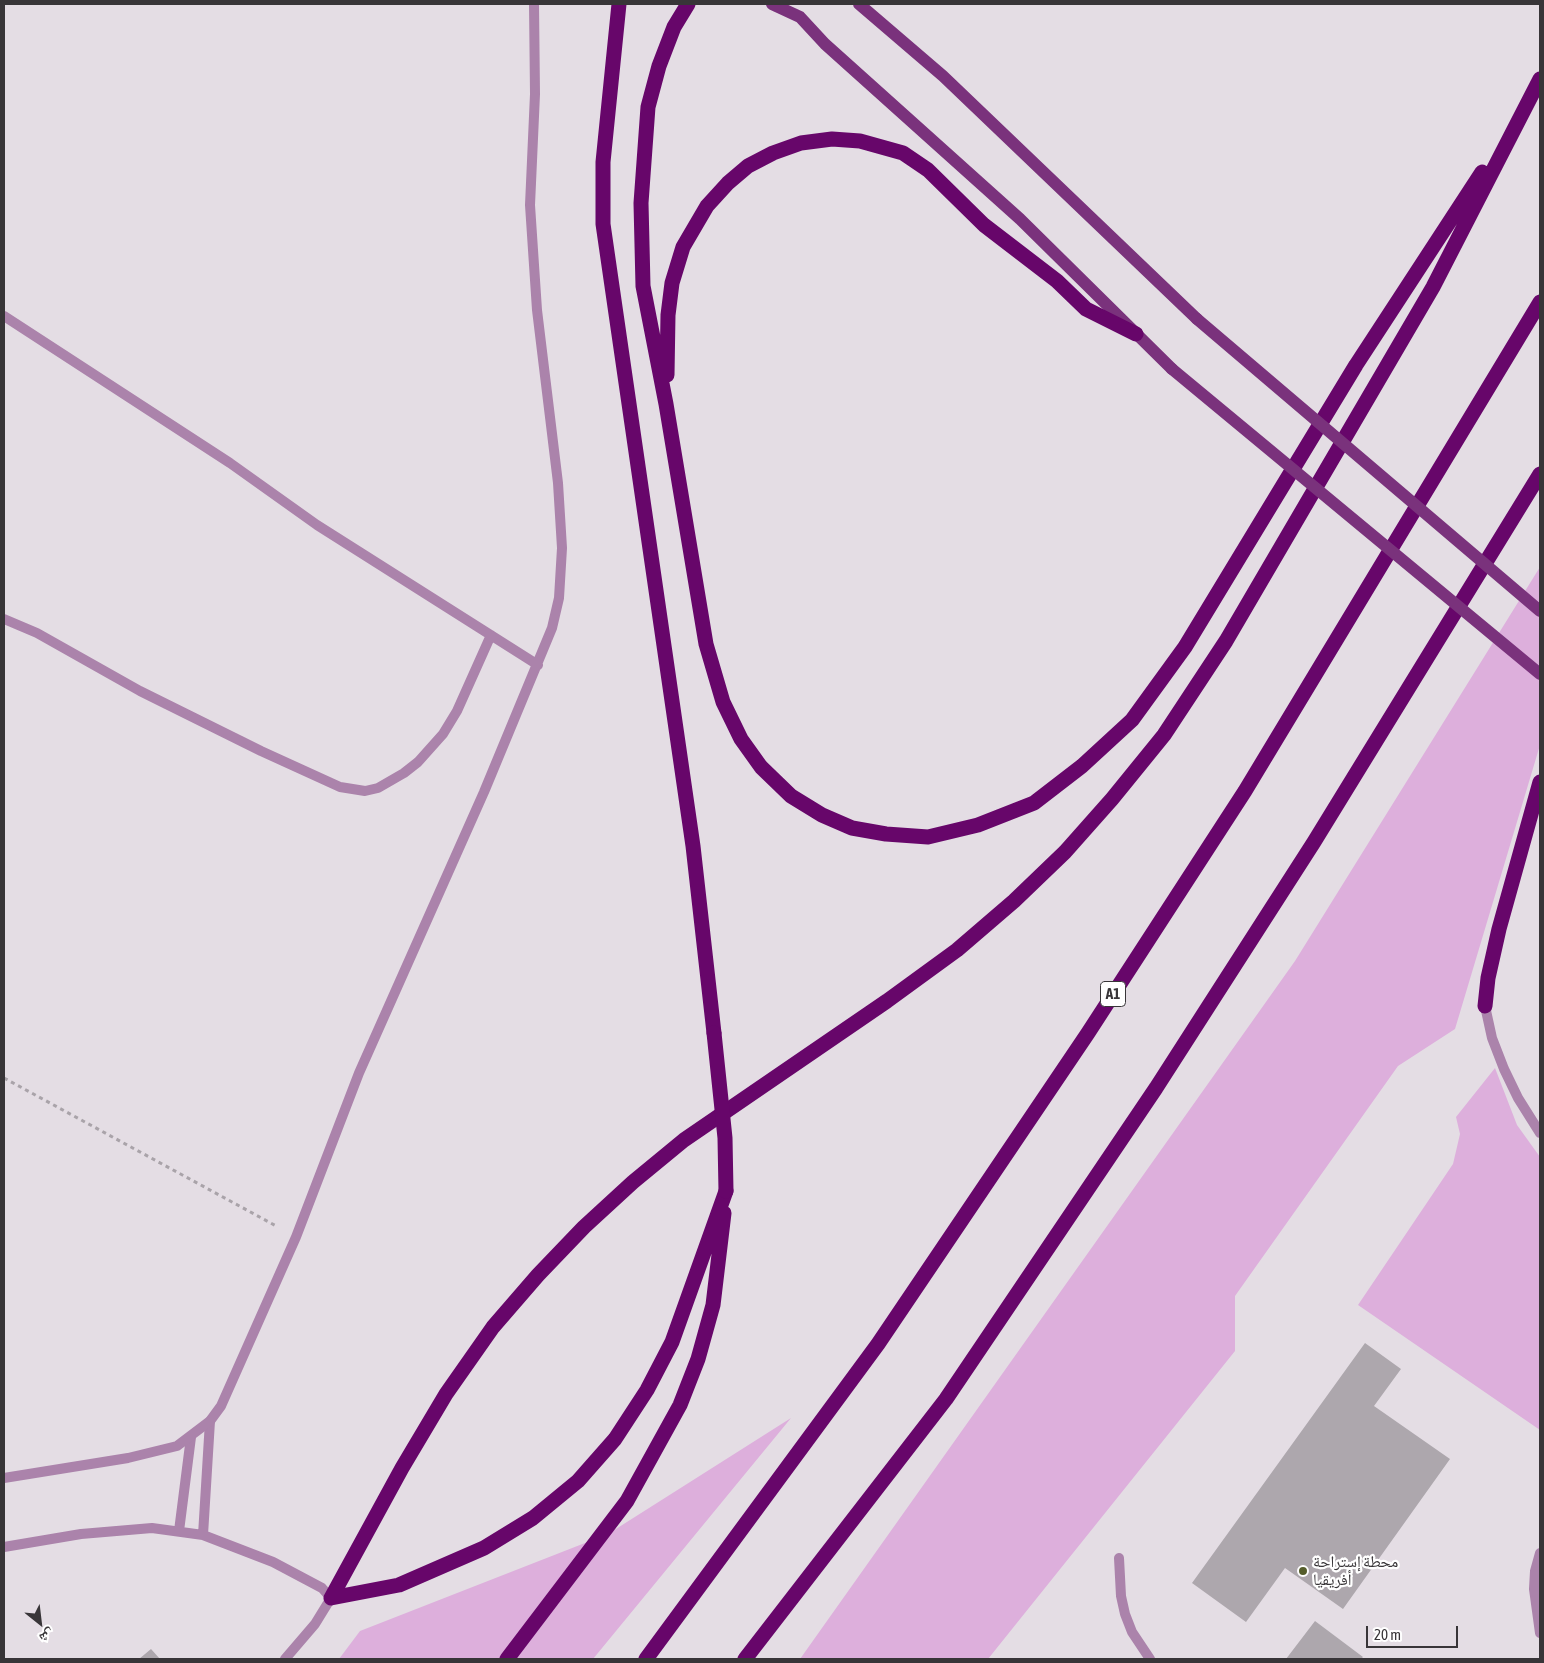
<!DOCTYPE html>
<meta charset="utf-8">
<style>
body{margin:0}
#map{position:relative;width:1544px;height:1663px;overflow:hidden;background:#e4dde4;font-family:"Asap Condensed","Noto Naskh Arabic",sans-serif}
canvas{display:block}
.frame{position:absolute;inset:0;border:5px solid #383538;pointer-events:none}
.north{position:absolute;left:15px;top:1598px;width:50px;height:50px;-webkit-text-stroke:4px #fff;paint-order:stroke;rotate:151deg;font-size:14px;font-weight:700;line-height:20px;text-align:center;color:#383538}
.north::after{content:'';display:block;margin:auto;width:18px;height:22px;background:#383538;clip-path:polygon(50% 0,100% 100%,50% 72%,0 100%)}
.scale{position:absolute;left:1366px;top:1626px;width:92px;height:22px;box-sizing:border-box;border:2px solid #383538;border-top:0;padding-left:6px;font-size:15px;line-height:18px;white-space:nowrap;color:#383538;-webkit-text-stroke:4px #fff;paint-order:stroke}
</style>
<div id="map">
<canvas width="1544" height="1663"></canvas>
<div class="frame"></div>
<div class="north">ش</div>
<div class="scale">20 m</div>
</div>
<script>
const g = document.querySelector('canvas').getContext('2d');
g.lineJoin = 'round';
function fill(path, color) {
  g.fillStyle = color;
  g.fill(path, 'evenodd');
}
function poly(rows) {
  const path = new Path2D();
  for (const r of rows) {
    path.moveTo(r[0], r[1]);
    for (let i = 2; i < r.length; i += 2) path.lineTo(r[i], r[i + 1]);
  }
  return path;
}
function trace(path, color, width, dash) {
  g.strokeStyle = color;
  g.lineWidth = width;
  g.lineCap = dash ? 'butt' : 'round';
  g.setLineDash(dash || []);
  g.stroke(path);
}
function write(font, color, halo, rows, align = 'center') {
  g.font = font + ' "Asap Condensed","Noto Naskh Arabic",sans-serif';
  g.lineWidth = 4.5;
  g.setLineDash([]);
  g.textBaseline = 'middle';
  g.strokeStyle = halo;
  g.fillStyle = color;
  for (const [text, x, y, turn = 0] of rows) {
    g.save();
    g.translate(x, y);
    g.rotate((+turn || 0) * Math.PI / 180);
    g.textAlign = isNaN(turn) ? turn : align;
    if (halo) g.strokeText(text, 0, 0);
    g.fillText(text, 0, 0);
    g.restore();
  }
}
const green = poly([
 [1540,567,1540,745,1455,1029,1398,1066,1235,1296,1235,1351,988,1659,800,1659,1295,961],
 [1495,1068,1517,1125,1540,1157,1540,1430,1358,1305,1453,1164,1460,1134,1456,1117],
 [791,1418,593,1659,339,1659,360,1631,608,1534]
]);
const building = poly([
 [1365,1343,1401,1369,1374,1406,1450,1459,1343,1609,1285,1568,1246,1622,1192,1583],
 [1315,1621,1363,1657,1361,1659,1286,1659],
 [151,1649,160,1659,139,1659]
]);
const path = poly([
 [4,1078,278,1227]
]);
const service = poly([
 [1485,1006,1492,1038,1504,1069,1518,1098,1540,1133],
 [179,1531,191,1437],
 [203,1535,210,1421],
 [4,1547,81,1534,152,1528,203,1535,273,1562,322,1588,331,1598,315,1624,285,1659],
 [1540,1553,1535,1571,1534,1589,1540,1633],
 [1119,1558,1121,1596,1125,1614,1132,1632,1150,1659]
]);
const minor = poly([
 [4,316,230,463,317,525,538,665],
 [4,619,37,633,140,691,261,751,340,787,365,791,378,788,404,773,418,762,443,734,457,711,491,635],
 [4,1478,128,1458,177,1446,210,1421,221,1406,296,1237,359,1073,484,792,552,628,559,598,562,548,558,483,537,310,530,205,535,94,534,4]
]);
const primary = poly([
 [772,4,800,17,825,44,1020,219,1172,369],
 [859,4,943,76,1197,319]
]);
const motorway = poly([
 [619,4,603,162,603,224,693,846,714,1033],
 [688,4,674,27,659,66,648,107,641,203,643,286,666,404,706,644,723,702,741,739,761,767,791,796,822,815,852,828,886,834,928,837,978,825,1034,803,1082,766,1132,720,1185,647,1356,365,1482,172],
 [667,375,668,315,672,283,683,247,707,206,728,183,748,166,773,153,801,143,832,139,860,141,903,153,928,170,984,225,1057,281,1086,309,1136,334],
 [1485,1006,1488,978,1499,929,1540,782],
 [331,1598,402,1468,446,1394,493,1327,538,1275,584,1227,633,1182,684,1140,887,1001,957,950,1014,901,1065,852,1112,799,1164,735,1226,641,1433,287,1540,79],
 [331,1598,399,1585,484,1548,533,1518,578,1481,615,1439,647,1390,672,1342,726,1191],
 [507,1659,627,1501,680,1405,698,1359,713,1305,724,1213],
 [646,1659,878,1344,1088,1033,1245,791,1540,302],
 [745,1659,946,1399,1156,1088,1314,842,1540,474]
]);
const primaryBridge = poly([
 [1197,319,1540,611],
 [1172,369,1540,674]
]);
const motorwayBridge = poly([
 [714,1033,725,1138,726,1191]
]);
const markers = [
 [1303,1571,5,"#555d2b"]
];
const shields = [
 [1113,994,25]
];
const shieldNames = [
 ["A1",1113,994]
];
const poiNames = [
 ["محطة إستراحة",1313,1562],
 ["أفريقيا",1313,1580]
];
fill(green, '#ddafdc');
fill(building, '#ada7ad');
trace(path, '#a9a3a9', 3, [4, 4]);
trace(service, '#ab83ab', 10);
trace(minor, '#ab83ab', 10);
trace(primary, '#7a327c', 12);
trace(motorway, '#67066a', 15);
trace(primaryBridge, '#7a327c', 12);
trace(motorwayBridge, '#67066a', 15);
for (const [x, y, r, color] of markers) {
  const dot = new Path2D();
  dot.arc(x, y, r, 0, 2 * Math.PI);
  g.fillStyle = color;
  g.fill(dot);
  trace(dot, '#fff', 2);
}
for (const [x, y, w] of shields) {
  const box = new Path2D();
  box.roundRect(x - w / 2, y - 12.5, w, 25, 4);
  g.fillStyle = '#fff';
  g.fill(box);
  trace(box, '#383538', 1);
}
write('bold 15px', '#383538', null, shieldNames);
write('16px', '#383538', '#fff', poiNames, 'left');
</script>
